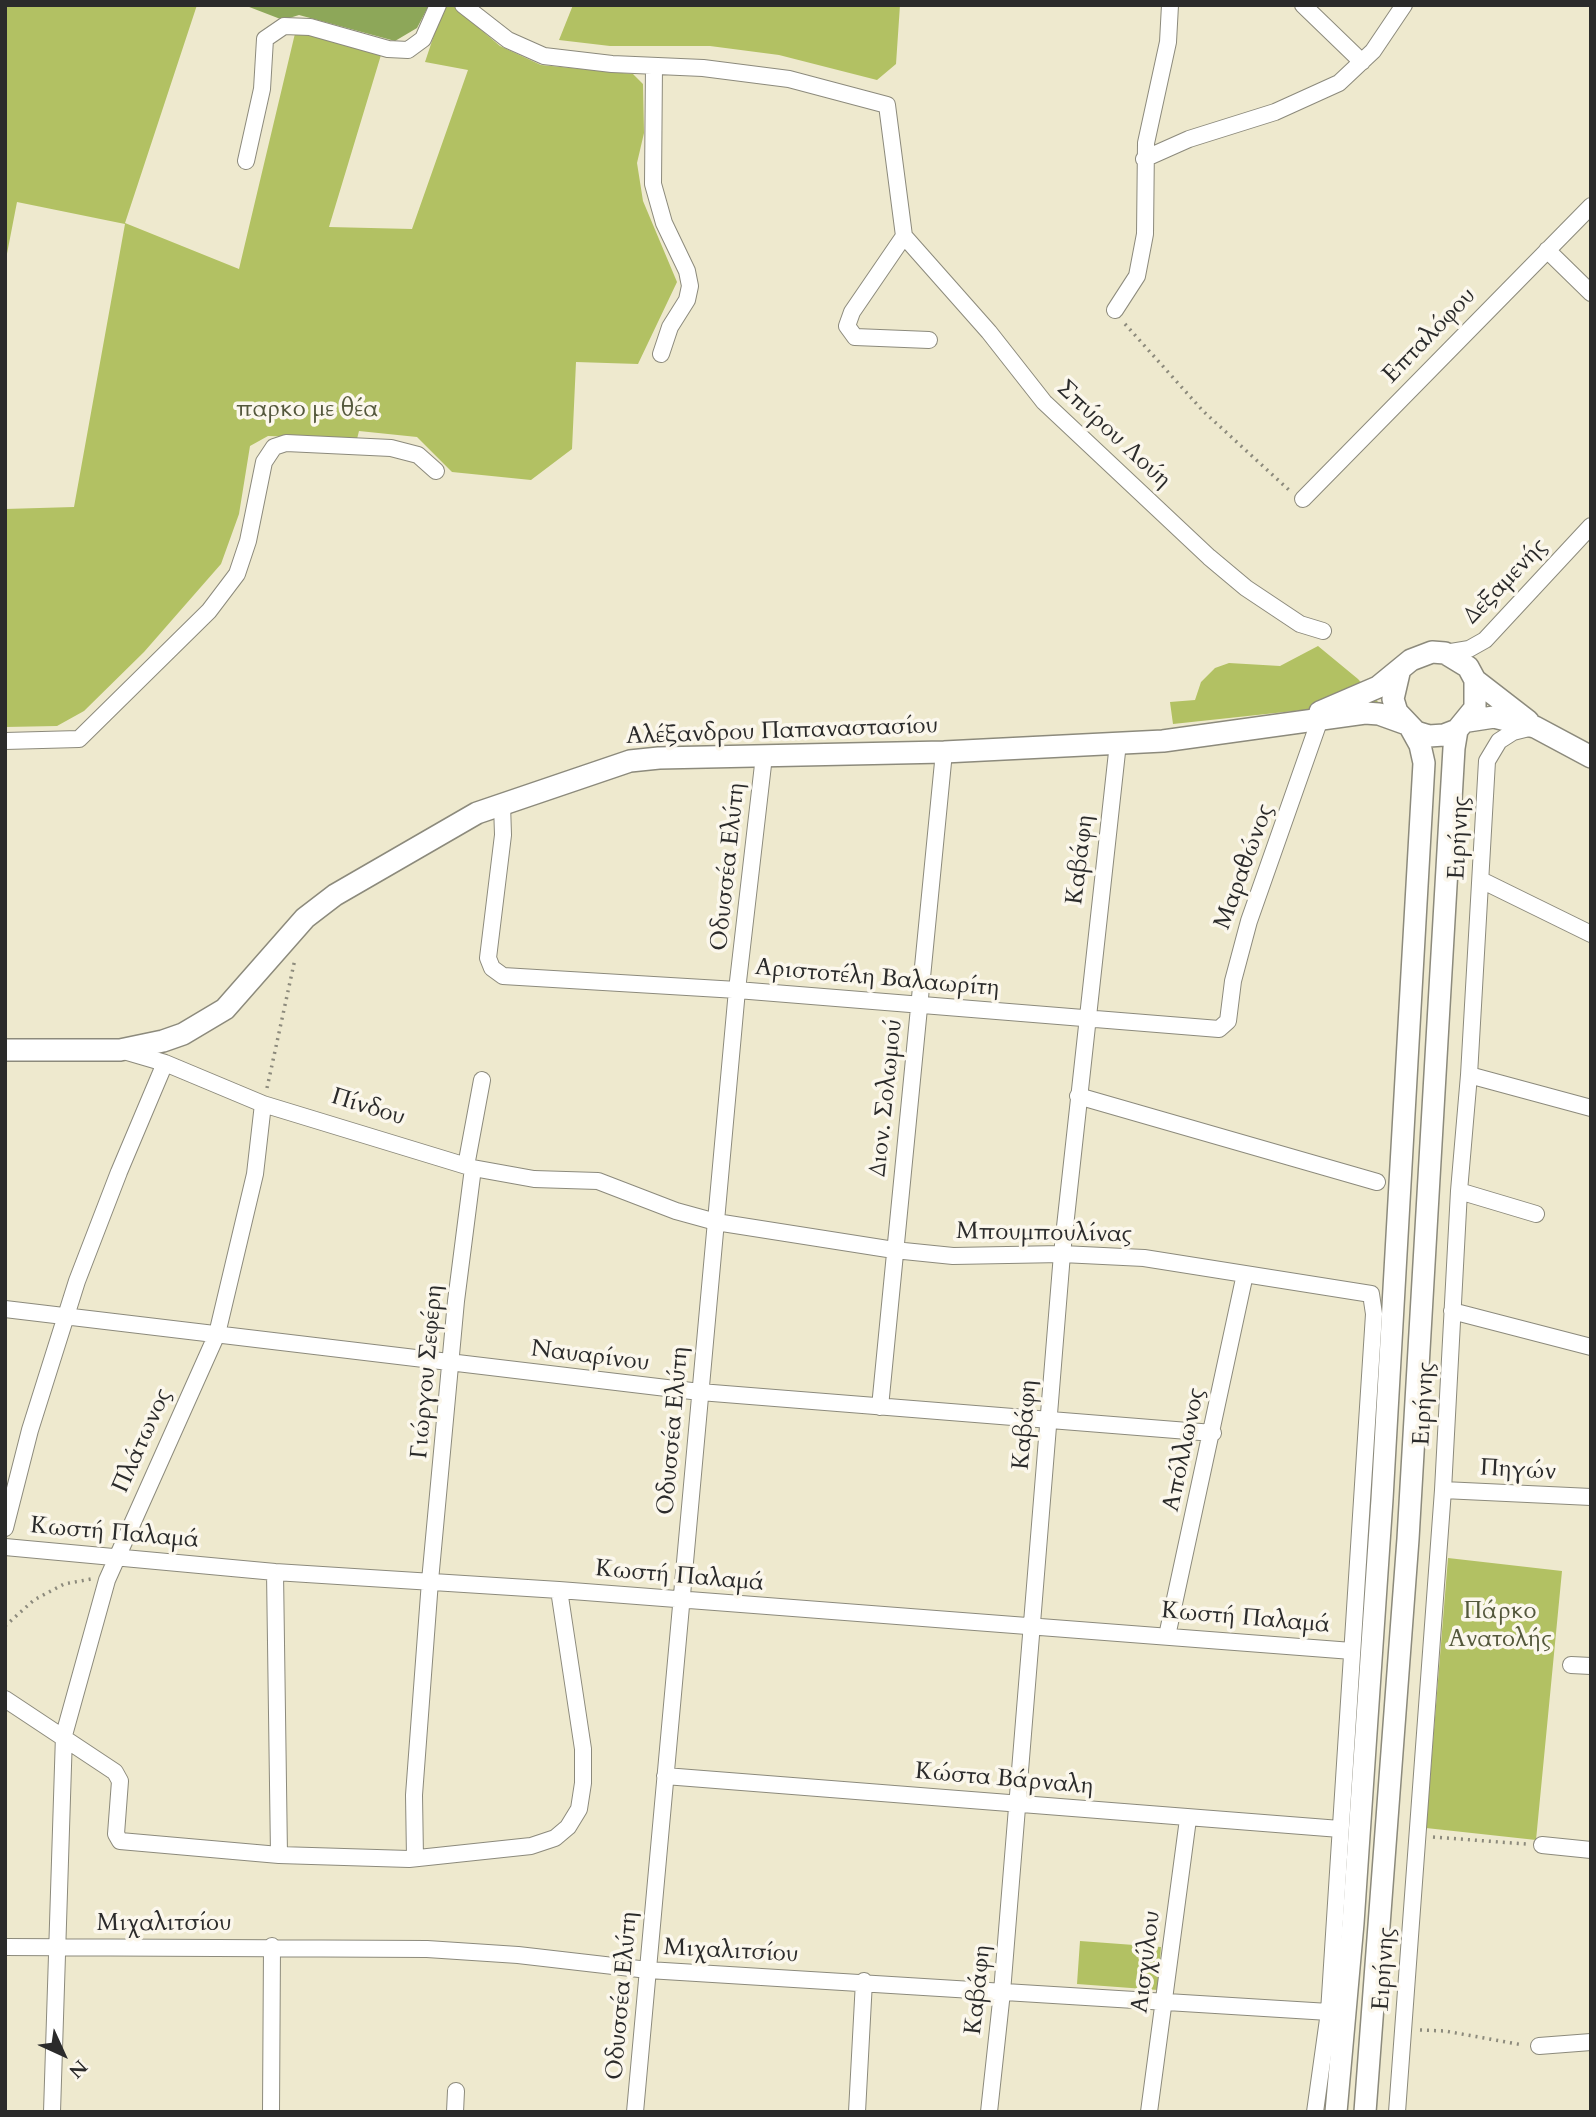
<!DOCTYPE html>
<meta charset="utf-8">
<style>
body{margin:0}
#map{position:relative;width:1596px;height:2117px;overflow:hidden;background:#eee9ce;font-family:Cardo,serif}
canvas{display:block}
.frame{position:absolute;inset:0;border:7px solid #2b2b2b;pointer-events:none}
.north{position:absolute;left:28px;top:2019px;width:70px;height:70px;-webkit-text-stroke:5px #fbf7ec;paint-order:stroke;rotate:135deg;font-size:19px;font-weight:700;line-height:28px;text-align:center;color:#2b2b2b}
.north::after{content:'';display:block;margin:auto;width:24px;height:32px;background:#2b2b2b;clip-path:polygon(50% 0,100% 100%,50% 72%,0 100%)}
</style>
<div id="map">
<canvas width="1596" height="2117"></canvas>
<div class="frame"></div>
<div class="north">N</div>
</div>
<script>
const g = document.querySelector('canvas').getContext('2d');
g.lineJoin = 'round';
function fill(path, color) {
  g.fillStyle = color;
  g.fill(path, 'evenodd');
}
function poly(rows) {
  const path = new Path2D();
  for (const r of rows) {
    path.moveTo(r[0], r[1]);
    for (let i = 2; i < r.length; i += 2) path.lineTo(r[i], r[i + 1]);
  }
  return path;
}
function trace(path, color, width, dash) {
  g.strokeStyle = color;
  g.lineWidth = width;
  g.lineCap = dash ? 'butt' : 'round';
  g.setLineDash(dash || []);
  g.stroke(path);
}
function write(font, color, halo, rows, align = 'center') {
  g.font = font + ' Cardo,serif';
  g.lineWidth = 7;
  g.setLineDash([]);
  g.textBaseline = 'middle';
  g.strokeStyle = halo;
  g.fillStyle = color;
  for (const [text, x, y, turn = 0] of rows) {
    g.save();
    g.translate(x, y);
    g.rotate((+turn || 0) * Math.PI / 180);
    g.textAlign = isNaN(turn) ? turn : align;
    if (halo) g.strokeText(text, 0, 0);
    g.fillText(text, 0, 0);
    g.restore();
  }
}
const green = poly([
 [5,5,197,5,125,223,239,269,297,25,381,55,329,227,412,229,468,70,425,62,444,5,452,5,500,46,541,65,633,74,643,84,644,133,637,163,643,201,677,282,638,364,576,362,572,449,531,480,452,472,417,437,359,431,357,439,268,436,250,446,239,514,221,564,144,652,84,711,57,726,5,727,5,509,74,507,125,224,17,202,5,264],
 [573,5,900,5,896,64,877,80,779,55,710,46,610,46,559,40],
 [1318,646,1358,679,1378,702,1173,724,1170,702,1195,700,1201,682,1215,668,1229,663,1280,666],
 [1448,1558,1562,1571,1536,1840,1426,1828],
 [1080,1941,1161,1947,1158,1990,1077,1984]
]);
const forest = poly([
 [244,5,429,5,417,28,395,41,299,15,283,20]
]);
const path = poly([
 [1125,324,1203,411,1289,490],
 [267,1088,295,959],
 [5,1626,34,1600,64,1584,91,1579],
 [1433,1837,1526,1844],
 [1420,2030,1445,2031,1523,2045]
]);
const minor = poly([
 [463,5,508,40,544,56,612,64,703,68,789,79,887,105,904,236,852,312,847,326,855,337,929,340],
 [1303,5,1362,62],
 [654,66,653,184,664,223,687,271,690,286,687,300,670,327,661,354],
 [1144,159,1189,139,1275,112,1339,83,1373,51,1404,5],
 [246,161,262,89,265,39,284,26,310,27,388,49,408,50,423,39,438,5],
 [904,236,989,332,1044,402,1209,557,1246,588,1300,624,1323,631],
 [1547,250,1591,293],
 [1115,310,1137,276,1145,234,1146,143,1168,42,1170,5],
 [1303,499,1591,206],
 [1445,653,1469,649,1485,640,1591,526],
 [5,741,79,739,209,611,237,574,248,541,264,462,274,447,286,443,391,448,418,455,436,471],
 [502,804,503,835,488,958,492,968,503,976,737,990,1219,1029,1228,1021,1233,981,1249,921,1320,719],
 [1481,880,1591,934],
 [124,1051,165,1063,263,1104,473,1168,534,1179,598,1181,676,1211,716,1222,894,1250,953,1256,1062,1254,1144,1258,1371,1294,1374,1314,1329,2012,1315,2112],
 [1469,1075,1591,1108],
 [1078,1096,1377,1182],
 [466,1166,482,1080],
 [1459,1191,1536,1214],
 [5,1309,700,1392,1213,1433],
 [1452,1311,1591,1347],
 [880,1407,944,752],
 [1443,1490,1591,1497],
 [5,1528,30,1430,77,1281,119,1172,165,1063],
 [5,1547,275,1572,559,1590,1352,1651],
 [275,1572,279,1855],
 [1167,1636,1245,1274],
 [1571,1665,1591,1666],
 [5,1699,115,1772,120,1781,116,1834,120,1841,279,1855,409,1859,531,1846,555,1838,568,1827,579,1809,583,1783,583,1749,559,1590],
 [665,1776,1340,1829],
 [1542,1845,1591,1850],
 [415,1858,414,1795,430,1581,456,1301,473,1168],
 [5,1947,427,1949,518,1955,648,1970,1329,2012],
 [1539,2046,1591,2042],
 [52,2112,64,1735,107,1580,217,1334,255,1174,263,1104],
 [271,2112,272,1946],
 [455,2112,456,2091],
 [635,2112,737,990,764,756],
 [857,2112,864,1981],
 [989,2112,1002,1992,1062,1254,1118,743],
 [1149,2112,1188,1819],
 [1397,2112,1443,1490,1459,1191,1469,1075,1487,761,1499,741,1513,732,1533,727]
]);
const tertiary = poly([
 [1475,680,1528,721],
 [1320,712,1378,687,1411,660,1432,652,1445,653,1468,667,1475,680,1475,708,1457,730,1444,735,1429,736,1416,732,1397,712,1393,699,1399,673],
 [1468,721,1494,717,1535,727,1591,757],
 [5,1050,120,1050,163,1041,183,1034,225,1009,305,918,335,895,477,813,630,761,659,758,944,752,1163,741,1365,713,1379,714,1404,723],
 [1336,2112,1353,1923,1382,1499,1424,763,1420,745,1410,727],
 [1365,2112,1408,1539,1454,748,1457,730]
]);
const streetNames = [
 ["Επταλόφου",1430,336,-46],
 ["Σπύρου Λούη",1113,435,43],
 ["Δεξαμενής",1506,582,-46],
 ["Αλέξανδρου Παπαναστασίου",782,732,-2],
 ["Ειρήνης",1460,838,-87],
 ["Καβάφη",1081,860,-83],
 ["Οδυσσέα Ελύτη",729,867,-84],
 ["Μαραθώνος",1245,867,-70],
 ["Αριστοτέλη Βαλαωρίτη",877,979,5],
 ["Διον. Σολωμού",887,1098,-84],
 ["Πίνδου",368,1108,17],
 ["Μπουμπουλίνας",1044,1234,1],
 ["Ναυαρίνου",590,1357,7],
 ["Γιώργου Σεφέρη",428,1372,-85],
 ["Ειρήνης",1425,1404,-87],
 ["Καβάφη",1026,1425,-85],
 ["Οδυσσέα Ελύτη",674,1431,-85],
 ["Πλάτωνος",143,1441,-66],
 ["Απόλλωνος",1185,1450,-78],
 ["Πηγών",1518,1471,3],
 ["Κωστή Παλαμά",115,1534,5],
 ["Κωστή Παλαμά",680,1577,5],
 ["Κωστή Παλαμά",1246,1619,5],
 ["Κώστα Βάρναλη",1004,1780,5],
 ["Μιχαλιτσίου",164,1924],
 ["Μιχαλιτσίου",731,1952,3],
 ["Αισχύλου",1147,1962,-83],
 ["Ειρήνης",1385,1969,-86],
 ["Καβάφη",979,1990,-84],
 ["Οδυσσέα Ελύτη",623,1996,-85]
];
const parkNames = [
 ["παρκο με θέα",307,410],
 ["Πάρκο",1500,1612],
 ["Ανατολής",1500,1640]
];
fill(green, '#b2c163');
fill(forest, '#8da759');
trace(minor, '#8c8a7c', 18);
trace(tertiary, '#8c8a7c', 24);
trace(path, '#8c8a7c', 3.5, [2, 5]);
trace(minor, '#fff', 16);
trace(tertiary, '#fff', 21);
write('24px', '#2b2b2b', '#fbf7ec', streetNames);
write('24px', '#54583c', '#fbf7ec', parkNames);
</script>
